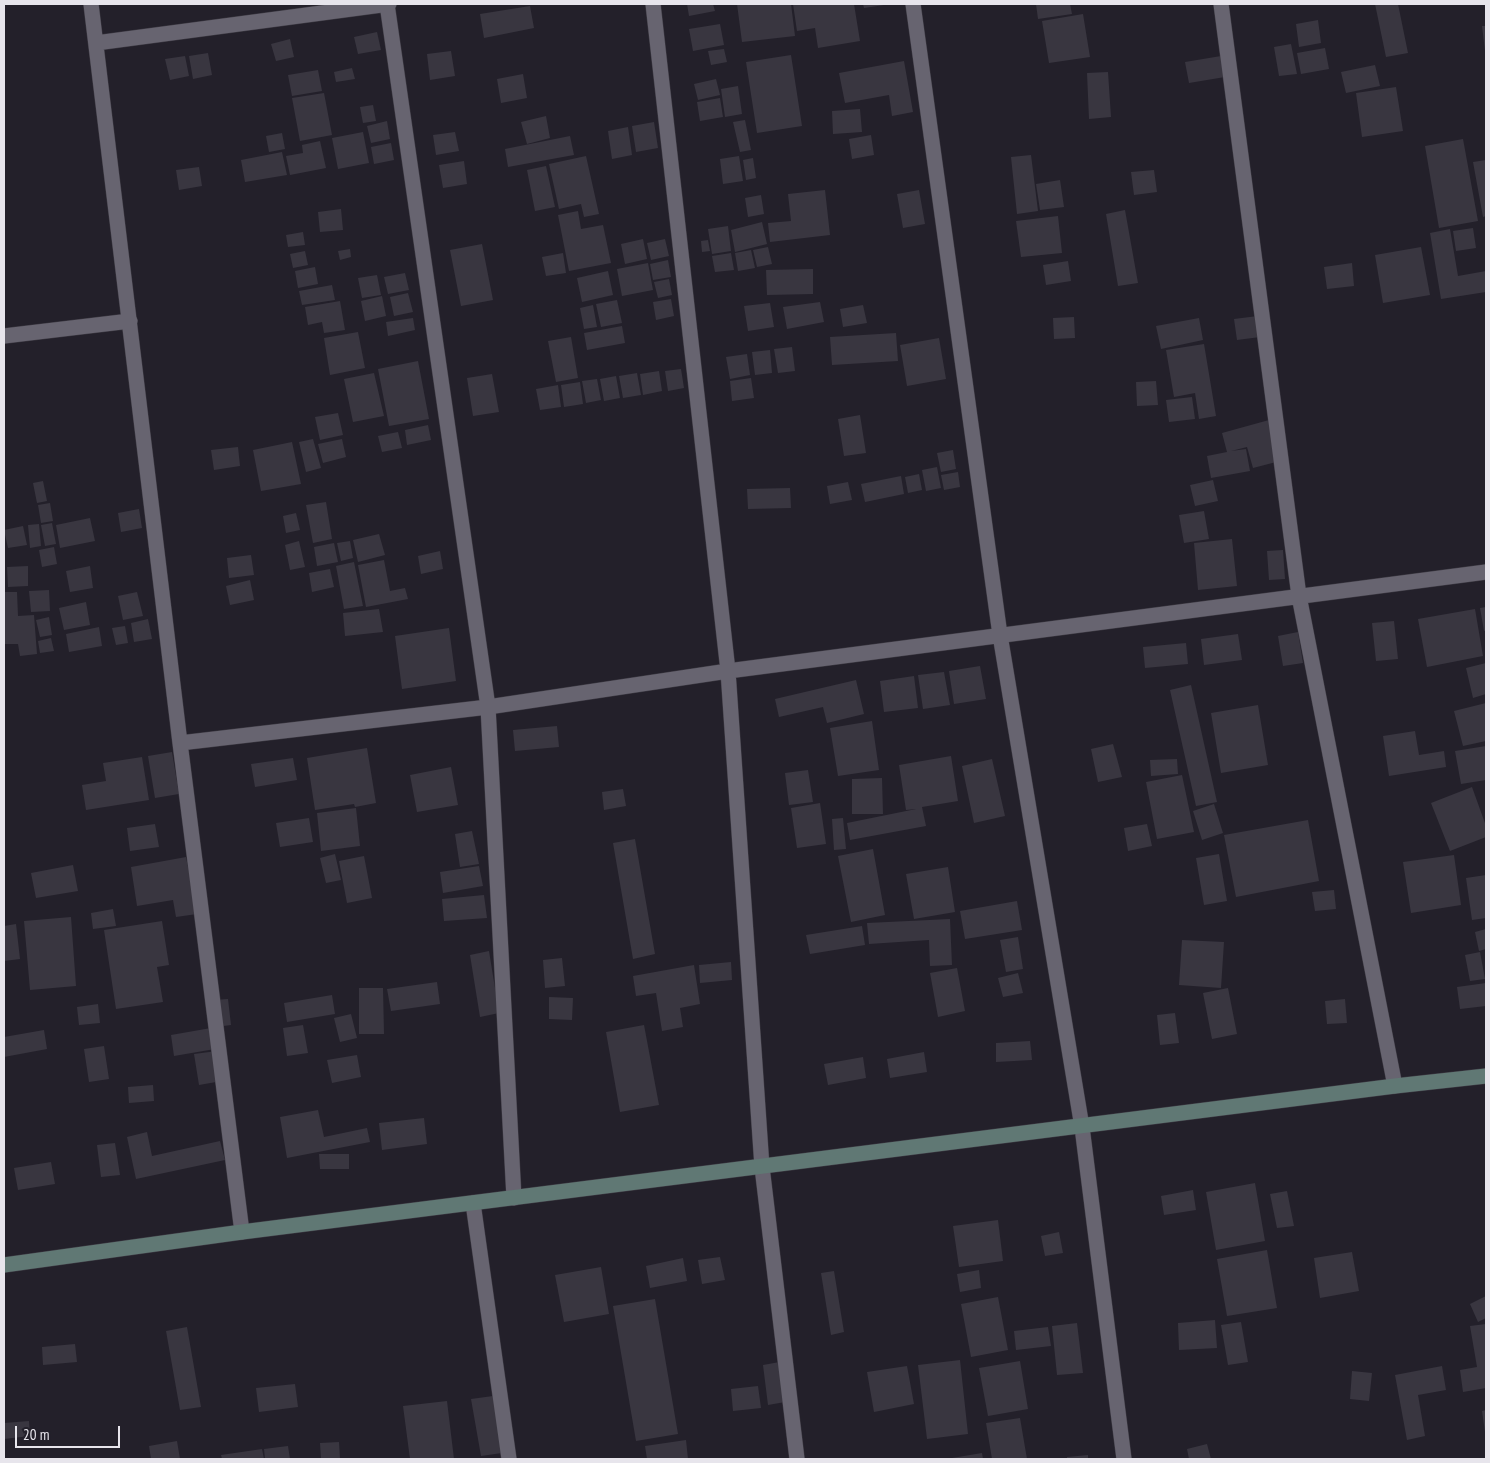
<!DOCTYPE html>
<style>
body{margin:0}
#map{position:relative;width:1490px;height:1463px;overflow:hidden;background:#23202a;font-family:"PT Sans Narrow",sans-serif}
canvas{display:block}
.frame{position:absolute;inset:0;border:5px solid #e7e5ec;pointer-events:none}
.scale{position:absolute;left:15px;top:1426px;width:105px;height:22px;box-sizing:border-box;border:2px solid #e7e5ec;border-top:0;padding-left:6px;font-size:15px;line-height:18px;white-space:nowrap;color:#e7e5ec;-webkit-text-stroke:4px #23202a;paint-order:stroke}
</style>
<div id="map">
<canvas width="1490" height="1463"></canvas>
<div class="frame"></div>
<div class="scale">20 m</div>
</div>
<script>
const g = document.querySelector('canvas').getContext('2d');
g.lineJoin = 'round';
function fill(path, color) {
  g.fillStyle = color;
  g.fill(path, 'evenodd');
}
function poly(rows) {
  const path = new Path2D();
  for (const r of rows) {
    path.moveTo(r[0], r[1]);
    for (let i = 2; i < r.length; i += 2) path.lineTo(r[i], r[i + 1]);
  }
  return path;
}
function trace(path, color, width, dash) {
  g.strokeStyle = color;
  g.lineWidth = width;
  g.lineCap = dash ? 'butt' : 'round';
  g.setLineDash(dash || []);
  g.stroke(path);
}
const building = poly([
 [687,4,713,4,715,11,689,16],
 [737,4,791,4,795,36,742,42],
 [793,4,854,4,860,41,818,48,815,28,797,31],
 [863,4,884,4,884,5,864,8],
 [1036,4,1070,4,1072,14,1038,19],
 [1375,4,1398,4,1408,53,1386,57],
 [530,6,534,28,484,38,480,14],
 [1083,14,1090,57,1049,63,1042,21],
 [1318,20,1321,43,1299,47,1296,24],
 [720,24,724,45,693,51,689,29],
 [1482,26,1486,26,1486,51,1485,51],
 [377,32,381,50,358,54,354,37],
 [290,39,294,57,276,61,271,44],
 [1291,44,1297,74,1279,76,1274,47],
 [1325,48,1329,69,1301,74,1297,53],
 [724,49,727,62,711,65,708,51],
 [451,51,455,76,430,80,427,54],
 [208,53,212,75,193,79,189,56],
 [791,55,802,126,757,133,746,62],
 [185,56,189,76,170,80,165,59],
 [1221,56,1225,77,1189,83,1185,62],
 [904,61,913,112,892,116,889,95,845,103,839,73],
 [1375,65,1380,86,1346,93,1341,72],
 [352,68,355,79,336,82,334,72],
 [318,70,322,91,292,96,288,75],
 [1108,72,1111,117,1089,119,1087,73],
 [523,74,527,98,501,103,497,79],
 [716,79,720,95,698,100,694,84],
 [738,86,742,114,725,117,721,89],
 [1396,87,1403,131,1362,137,1356,93],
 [324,93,332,135,300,141,292,98],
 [720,98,723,117,700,121,697,102],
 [373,105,376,121,363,123,360,107],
 [860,109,862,132,833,134,832,111],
 [546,116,550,138,527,144,521,122],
 [745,120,751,150,740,152,733,122],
 [387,121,390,139,371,143,367,126],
 [654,122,658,148,636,152,632,126],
 [628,127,632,155,612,159,608,131],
 [363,132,369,163,338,169,332,138],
 [455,132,459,151,436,155,433,135],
 [282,133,285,149,269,152,266,136],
 [871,135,874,155,852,159,849,139],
 [570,136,574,155,508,167,505,149],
 [1463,139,1478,221,1439,228,1425,146],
 [320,141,326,168,290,175,286,156,303,153,302,145],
 [391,143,394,160,374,164,371,147],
 [282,152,287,175,245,182,241,160],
 [1031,155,1038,211,1017,214,1011,157],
 [586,156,599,214,584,217,581,204,559,209,549,164],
 [739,156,743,181,723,184,720,159],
 [753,158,756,178,746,180,743,160],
 [1486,160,1486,216,1483,217,1473,162],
 [464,161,467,184,443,188,439,165],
 [546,166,555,207,535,211,527,170],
 [199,167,202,186,179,190,176,170],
 [1154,170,1157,192,1134,195,1131,172],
 [1060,180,1064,207,1040,210,1036,184],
 [825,190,830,235,770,242,768,223,791,221,788,194],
 [919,190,925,224,903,228,897,194],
 [761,195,764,214,748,217,745,198],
 [341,209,343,230,320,232,318,212],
 [1125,210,1138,283,1118,286,1106,214],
 [578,211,581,229,603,225,611,263,569,271,558,215],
 [1058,216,1062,253,1021,257,1016,221],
 [762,222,767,244,735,252,731,230],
 [728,226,731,251,712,254,708,229],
 [1473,228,1476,248,1456,251,1453,231],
 [1450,229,1458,276,1486,271,1486,292,1441,299,1430,233],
 [303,232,305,245,288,247,286,235],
 [643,239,647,259,625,264,621,244],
 [665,239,669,256,651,260,647,243],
 [708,240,710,251,702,252,701,241],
 [482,244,493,300,461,306,450,250],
 [768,247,772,264,757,267,753,250],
 [1421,247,1430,295,1383,303,1375,255],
 [350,249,351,257,340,260,338,251],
 [751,250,755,268,738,271,735,253],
 [305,251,308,265,293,268,290,254],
 [563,253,566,273,546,276,542,257],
 [731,253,734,270,715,272,712,256],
 [668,260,671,277,653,280,650,264],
 [1068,261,1071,281,1046,285,1043,265],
 [648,263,653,290,622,296,617,269],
 [1352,263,1354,286,1327,289,1324,267],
 [315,267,318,284,298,288,295,271],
 [813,269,813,294,767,295,766,270],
 [608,271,613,295,582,302,577,278],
 [405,273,409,290,388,294,384,277],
 [377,275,381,295,362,298,358,278],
 [669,279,672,295,658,298,654,282],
 [332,285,335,300,302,305,299,291],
 [408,293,413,312,394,316,390,297],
 [382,296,386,316,365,321,361,301],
 [671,299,674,316,656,320,653,302],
 [617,300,622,323,601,327,596,304],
 [340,301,345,330,324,333,322,322,308,325,305,307],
 [820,302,824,322,787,329,783,307],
 [770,303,774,327,748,331,744,306],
 [593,305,597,327,584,329,580,308],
 [863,305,867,323,843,327,840,309],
 [1258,316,1260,337,1237,340,1234,319],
 [1074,317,1075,338,1054,339,1053,318],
 [413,318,415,330,388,336,386,322],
 [1199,318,1203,340,1161,349,1156,326],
 [622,326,625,343,587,350,584,333],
 [358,332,365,368,330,375,324,338],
 [896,333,898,361,832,365,830,337],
 [571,337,578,378,556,382,548,341],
 [939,338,946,379,907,386,900,345],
 [1204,344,1216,416,1199,419,1195,393,1174,397,1166,350],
 [792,347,795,371,778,373,774,349],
 [770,350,772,373,755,375,752,352],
 [747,354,750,375,730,379,726,357],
 [418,361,429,419,389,426,378,369],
 [681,369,684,388,668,391,665,371],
 [659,371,662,391,643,395,640,374],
 [374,373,384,416,353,422,344,379],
 [637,373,641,395,623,398,619,376],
 [492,374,499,412,473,416,467,378],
 [616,376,620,398,604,401,600,379],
 [751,378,754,398,732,401,730,381],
 [597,379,601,400,586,403,582,381],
 [1156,381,1158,405,1137,406,1136,382],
 [580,382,583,404,564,407,561,385],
 [558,385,561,407,540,410,536,389],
 [1192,397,1195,419,1169,422,1166,400],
 [338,413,343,435,320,440,315,417],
 [860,415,866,453,844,456,838,419],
 [1269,420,1280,461,1253,468,1247,447,1231,451,1246,449,1250,471,1211,478,1207,456,1227,452,1222,433],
 [428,425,431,440,407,445,405,430],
 [398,432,402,448,382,452,378,436],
 [313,439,321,468,306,472,299,442],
 [342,439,346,457,323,463,318,444],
 [292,442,301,484,261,491,253,450],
 [238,447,240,466,214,470,211,450],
 [953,450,956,469,941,472,937,453],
 [937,467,941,488,926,491,922,470],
 [958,472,960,487,944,490,941,475],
 [919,474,922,490,908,493,905,477],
 [901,476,904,494,865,502,861,484],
 [1213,480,1218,501,1195,506,1190,485],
 [43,481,47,501,37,503,33,483],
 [848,482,852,500,830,504,827,486],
 [790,488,791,508,748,509,747,489],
 [326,502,332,539,313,543,306,505],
 [50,503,53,521,41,523,38,505],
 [139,509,142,528,121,532,118,513],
 [1204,511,1209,539,1184,543,1179,515],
 [296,513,300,530,286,533,283,516],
 [90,518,95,541,60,548,56,525],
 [52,523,56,544,45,546,41,525],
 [39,524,41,546,30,548,28,525],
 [23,526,27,545,8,548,4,530],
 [379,534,385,555,358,562,353,540],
 [1232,539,1237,586,1198,590,1194,543],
 [299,541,305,567,290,570,285,545],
 [350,541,353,558,341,561,337,543],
 [334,543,338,562,317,566,314,547],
 [54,547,57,564,42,567,39,550],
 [1283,550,1285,579,1269,580,1267,551],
 [440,551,443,569,421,574,418,556],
 [251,555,254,575,229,578,227,558],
 [384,560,390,591,405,588,408,599,366,607,358,565],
 [354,562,363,606,344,609,336,566],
 [28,566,28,586,8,587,7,567],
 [90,566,93,588,70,592,66,571],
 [330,569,334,587,312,592,309,573],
 [250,580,254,600,230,605,226,586],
 [49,590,50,611,31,612,29,591],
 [4,592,17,592,18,616,34,615,37,654,20,656,18,644,4,644],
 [137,592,143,616,123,620,118,596],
 [86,602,90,625,64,630,59,608],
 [1486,607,1486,630,1484,631,1480,608],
 [379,609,383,632,345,636,343,613],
 [1475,609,1483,656,1427,667,1418,619],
 [49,617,52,635,40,637,36,620],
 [148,619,152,639,134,642,131,623],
 [1394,621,1398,659,1376,661,1372,623],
 [125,626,128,643,116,645,112,628],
 [99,627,102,646,69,652,66,634],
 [449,628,456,681,402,689,395,636],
 [1298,632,1303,663,1283,666,1278,636],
 [1238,634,1242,660,1204,665,1201,639],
 [51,638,54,651,40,653,38,641],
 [1186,643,1188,664,1145,668,1143,647],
 [1486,663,1486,694,1473,698,1466,668],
 [980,666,986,699,954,704,949,671],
 [944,672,950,705,923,709,918,675],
 [914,676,918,708,884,712,880,681],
 [856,680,864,714,827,723,823,707,779,717,775,699],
 [1191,685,1217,802,1196,806,1170,690],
 [1486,703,1486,741,1463,746,1454,711],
 [1258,705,1268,765,1221,773,1211,713],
 [872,721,879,770,838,776,830,728],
 [557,726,559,747,515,751,513,730],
 [1415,731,1419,755,1444,751,1446,767,1389,776,1383,736],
 [1113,744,1122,777,1098,782,1091,749],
 [1486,746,1486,780,1461,784,1455,751],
 [367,748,376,803,355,807,354,804,315,810,307,758],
 [172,752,179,794,155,798,148,756],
 [951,756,958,801,922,807,926,826,850,840,847,823,916,809,906,810,899,765],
 [142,757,149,800,86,810,82,785,106,781,103,763],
 [293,758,297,780,255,787,251,764],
 [992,759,1005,816,974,823,962,766],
 [1177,759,1178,774,1151,776,1150,760],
 [451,767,458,805,417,812,410,775],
 [808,770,813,802,789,805,785,773],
 [1182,775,1194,832,1157,839,1146,782],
 [882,778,883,814,852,814,852,779],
 [1472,787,1486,826,1486,837,1450,851,1431,803],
 [623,789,626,806,604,810,602,792],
 [820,803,826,844,797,848,791,808],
 [1214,804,1223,833,1202,840,1193,811],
 [356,808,360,846,321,851,317,813],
 [309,818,313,842,280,847,276,823],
 [843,818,846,849,834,850,832,819],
 [1308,820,1319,881,1236,897,1224,835],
 [155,824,159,847,130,851,127,828],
 [1147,824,1152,846,1128,851,1124,828],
 [472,831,479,864,460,867,455,834],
 [635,839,655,954,633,959,613,843],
 [873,849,885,915,851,922,838,856],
 [335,854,341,880,326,883,320,858],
 [1219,854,1227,901,1204,905,1196,858],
 [1454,855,1461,905,1411,913,1403,862],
 [364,856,372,898,347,903,339,861],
 [186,857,197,914,176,917,173,900,137,906,131,867],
 [73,865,78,891,36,898,31,873],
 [479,866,483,886,443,893,440,872],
 [948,867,955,912,914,919,906,874],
 [1486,875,1486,918,1472,920,1466,878],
 [1334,890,1336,909,1315,911,1312,892],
 [484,895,487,918,444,921,442,899],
 [1017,901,1022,930,965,939,960,911],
 [113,909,116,926,93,929,91,913],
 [71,917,76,986,30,990,24,921],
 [950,919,952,965,930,966,929,940,869,944,867,923],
 [162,921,169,965,157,967,163,1002,116,1009,104,930],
 [16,924,20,959,4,961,4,926],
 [862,926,865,945,810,954,806,935],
 [1486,929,1486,949,1479,951,1475,932],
 [1018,937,1023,969,1006,972,1000,940],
 [1182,940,1224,942,1221,988,1179,985],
 [489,951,499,1013,480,1017,470,955],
 [1480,952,1485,979,1470,981,1465,955],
 [562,958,565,986,545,988,543,960],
 [731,962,732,980,700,983,699,965],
 [694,965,700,1004,680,1008,683,1027,662,1031,656,993,636,996,633,976],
 [957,968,965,1011,938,1017,930,973],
 [1018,973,1023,993,1003,997,998,978],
 [437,982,440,1004,391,1011,387,989],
 [1486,983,1486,1006,1460,1009,1457,987],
 [359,988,383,988,384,1034,359,1034],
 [1228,988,1237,1034,1212,1039,1203,993],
 [332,995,335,1014,287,1022,284,1003],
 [549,997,573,998,572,1020,549,1019],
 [228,999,231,1025,216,1027,214,1000],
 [1345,999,1347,1023,1327,1024,1325,1001],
 [98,1004,100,1023,79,1025,77,1007],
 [1175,1013,1179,1043,1160,1045,1157,1015],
 [351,1014,357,1038,340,1042,334,1018],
 [303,1025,308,1053,287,1056,283,1028],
 [644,1025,659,1105,620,1112,606,1032],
 [211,1028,215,1049,174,1056,171,1035],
 [44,1030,47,1049,4,1057,4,1037],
 [1030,1041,1032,1060,996,1062,996,1043],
 [104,1046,109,1079,89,1082,84,1049],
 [217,1051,222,1081,199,1085,194,1054],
 [924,1052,927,1072,890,1078,887,1059],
 [357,1055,361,1077,332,1083,327,1060],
 [863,1057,866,1078,828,1085,824,1064],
 [153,1085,154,1101,129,1103,128,1087],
 [318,1110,324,1137,367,1128,370,1142,287,1158,280,1117],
 [424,1118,427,1144,382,1150,379,1123],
 [147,1132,152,1156,220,1141,225,1160,136,1179,127,1137],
 [115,1143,120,1175,101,1177,97,1145],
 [319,1154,349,1154,349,1169,320,1169],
 [51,1162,55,1184,18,1190,14,1168],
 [1255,1183,1265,1241,1216,1250,1206,1192],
 [1193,1190,1196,1210,1164,1215,1161,1196],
 [1287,1191,1294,1226,1277,1228,1270,1194],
 [998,1220,1003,1261,959,1267,953,1226],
 [1059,1232,1063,1253,1045,1256,1041,1236],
 [1267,1250,1277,1308,1227,1316,1217,1259],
 [1352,1252,1359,1291,1320,1298,1314,1258],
 [720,1257,725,1280,702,1284,698,1260],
 [683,1258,687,1281,650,1288,646,1266],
 [601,1267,609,1314,564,1322,555,1275],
 [979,1270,981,1288,960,1292,957,1274],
 [834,1271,844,1332,831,1335,821,1273],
 [1486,1296,1486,1318,1478,1322,1470,1304],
 [998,1297,1008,1350,971,1357,961,1304],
 [655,1299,678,1434,636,1441,613,1306],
 [1215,1320,1217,1348,1179,1350,1178,1323],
 [1241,1322,1248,1362,1228,1365,1221,1325],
 [1077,1323,1083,1373,1057,1375,1052,1326],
 [1486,1324,1486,1388,1463,1392,1460,1370,1477,1367,1470,1326],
 [187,1327,201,1407,180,1410,166,1331],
 [1048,1327,1051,1346,1016,1350,1014,1331],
 [75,1344,77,1362,43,1365,42,1347],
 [960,1360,968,1434,927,1439,918,1365],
 [785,1361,791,1401,768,1405,763,1365],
 [1020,1361,1028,1409,988,1416,979,1368],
 [907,1366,914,1404,874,1412,867,1372],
 [1442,1366,1446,1390,1418,1395,1425,1436,1407,1440,1395,1375],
 [1352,1371,1372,1373,1369,1401,1350,1399],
 [295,1384,298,1407,259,1412,256,1388],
 [758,1386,761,1408,733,1411,731,1389],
 [493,1396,502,1453,481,1456,471,1399],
 [447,1401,454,1459,410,1459,403,1406],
 [1486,1410,1486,1431,1485,1432,1482,1411],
 [1020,1418,1027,1459,992,1459,986,1423],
 [29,1421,30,1436,4,1439,4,1423],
 [686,1440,688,1459,647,1459,645,1446],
 [177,1441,180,1459,151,1459,149,1446],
 [339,1442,340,1459,321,1459,320,1443],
 [1207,1444,1211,1459,1189,1459,1187,1449],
 [288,1446,290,1459,265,1459,264,1449],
 [262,1449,264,1459,222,1459,221,1455],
 [982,1453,983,1459,952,1459,952,1458],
 [1088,1455,1088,1459,1067,1459,1067,1457]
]);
const street = poly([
 [91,4,180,743,242,1232],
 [387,4,488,707,514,1198],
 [653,4,728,671,762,1167,797,1459],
 [913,4,1000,635,1082,1127,1124,1459],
 [1221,4,1299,596,1395,1086],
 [96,43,389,4],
 [4,336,130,321],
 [180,743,488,707,728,671,1486,572],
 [473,1203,509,1459]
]);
const secondary = poly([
 [4,1265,242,1232,1395,1086,1486,1076]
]);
fill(building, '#393640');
trace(street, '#3d3a43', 16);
trace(secondary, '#3d3a43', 16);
trace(street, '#676470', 15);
trace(secondary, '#607874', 15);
</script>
